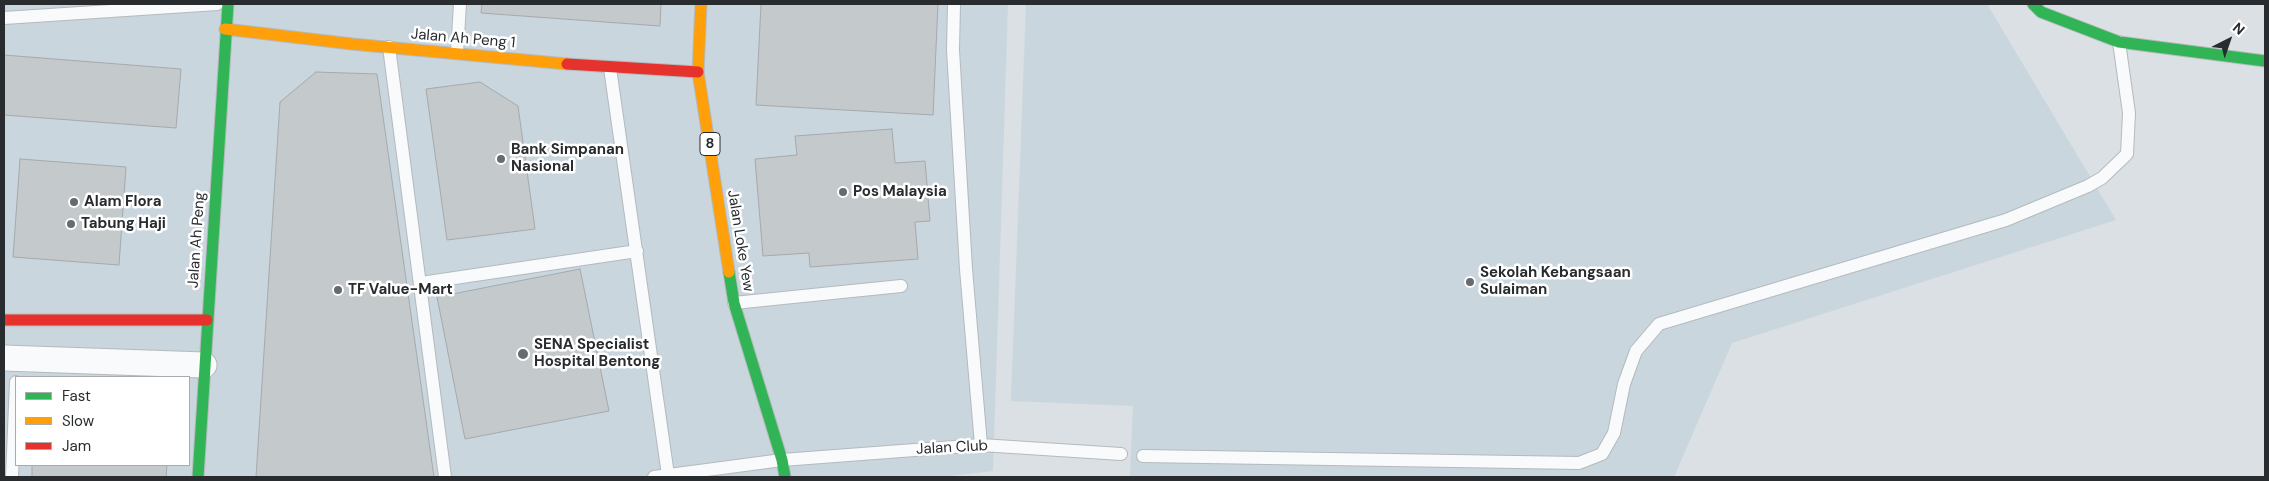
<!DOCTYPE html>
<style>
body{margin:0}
#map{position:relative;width:2269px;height:481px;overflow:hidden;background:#dae0e3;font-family:"DM Sans",sans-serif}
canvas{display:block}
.frame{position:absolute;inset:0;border:5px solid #282c2f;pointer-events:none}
.legend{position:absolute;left:15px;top:376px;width:175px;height:90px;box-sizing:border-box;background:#fff;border:1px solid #a9abac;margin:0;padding:6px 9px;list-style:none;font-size:15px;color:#282c2f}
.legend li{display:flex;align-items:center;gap:10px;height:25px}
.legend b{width:25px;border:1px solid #a9abac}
.north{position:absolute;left:2204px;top:15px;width:50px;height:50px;-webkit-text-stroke:4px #fff;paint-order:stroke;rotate:41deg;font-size:14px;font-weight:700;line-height:20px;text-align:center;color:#282c2f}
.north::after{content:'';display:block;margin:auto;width:18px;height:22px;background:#282c2f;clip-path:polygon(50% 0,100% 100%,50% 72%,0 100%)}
</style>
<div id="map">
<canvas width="2269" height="481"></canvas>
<div class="frame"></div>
<ul class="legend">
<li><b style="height:6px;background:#30b455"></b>Fast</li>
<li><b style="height:6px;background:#ff9f0a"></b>Slow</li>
<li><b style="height:6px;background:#e5322d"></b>Jam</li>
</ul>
<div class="north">N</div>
</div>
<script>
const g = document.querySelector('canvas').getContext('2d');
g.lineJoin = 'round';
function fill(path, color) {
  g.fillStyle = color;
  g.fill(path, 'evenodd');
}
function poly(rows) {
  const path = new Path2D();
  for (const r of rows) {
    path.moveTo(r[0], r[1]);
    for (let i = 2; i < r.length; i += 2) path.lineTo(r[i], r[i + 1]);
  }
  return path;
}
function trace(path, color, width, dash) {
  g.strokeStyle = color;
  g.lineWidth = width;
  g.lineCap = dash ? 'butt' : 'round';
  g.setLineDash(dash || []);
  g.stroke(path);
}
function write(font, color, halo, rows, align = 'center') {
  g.font = font + ' "DM Sans",sans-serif';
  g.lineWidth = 5;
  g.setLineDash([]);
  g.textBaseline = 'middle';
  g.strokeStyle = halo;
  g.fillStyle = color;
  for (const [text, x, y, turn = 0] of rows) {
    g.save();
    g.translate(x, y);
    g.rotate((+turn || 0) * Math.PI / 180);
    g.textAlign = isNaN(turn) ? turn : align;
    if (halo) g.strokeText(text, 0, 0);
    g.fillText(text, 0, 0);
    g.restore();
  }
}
const built = poly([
 [4,4,1008,4,993,471,942,477,4,477],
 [16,377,189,377,189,465,16,465],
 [1026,4,1987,4,2116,220,1732,343,1674,477,1130,477,1133,406,1011,401]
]);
const building = poly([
 [482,4,661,4,660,26,481,13,482,4],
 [761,4,938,4,933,115,756,105,761,4],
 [4,55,181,69,176,128,4,115,4,55],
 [316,72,377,74,434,477,256,477,280,102,316,72],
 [480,82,518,106,535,229,447,240,426,89,480,82],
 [892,129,895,163,925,161,930,221,915,222,918,259,810,267,809,253,763,256,755,159,797,155,795,136,892,129],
 [20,159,126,167,119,265,13,257,20,159],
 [580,269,609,411,465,439,437,297,580,269],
 [32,465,167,465,166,477,32,477,32,465]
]);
const lane = poly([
 [954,4,953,50,966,269,981,445],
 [4,18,217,4],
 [389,47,445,477],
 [457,53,460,4],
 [610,68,668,475],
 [421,283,637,251],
 [734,303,901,286],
 [1143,456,1579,463,1602,454,1614,433,1624,384,1636,351,1659,324,2006,220,2088,186,2102,178,2127,154,2129,113,2119,42],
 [12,477,16,382],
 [654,477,782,460,981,445,1121,454]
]);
const street = poly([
 [4,358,204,365]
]);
const fast = poly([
 [2033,4,2041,12,2119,42,2265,61],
 [729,272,734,303,782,460,785,477],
 [198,477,228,4]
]);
const slow = poly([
 [701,4,698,72,729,272],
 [225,29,352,44,567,64]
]);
const jam = poly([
 [567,64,698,72],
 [4,320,207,320]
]);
const markers = [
 [501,159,5,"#666b6e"],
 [843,192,5,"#666b6e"],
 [74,202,5,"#666b6e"],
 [71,224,5,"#666b6e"],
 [1470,282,5,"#666b6e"],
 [338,290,5,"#666b6e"],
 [523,354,6,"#666b6e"]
];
const shields = [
 [710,144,20]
];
const shieldNames = [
 ["8",710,144]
];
const streetNames = [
 ["Jalan Ah Peng 1",463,39,5],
 ["Jalan Ah Peng",197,240,-86],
 ["Jalan Loke Yew",740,241,81],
 ["Jalan Club",952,448,-3]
];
const poiNames = [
 ["Bank Simpanan",511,150],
 ["Nasional",511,167],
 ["Pos Malaysia",853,192],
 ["Alam Flora",84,202],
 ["Tabung Haji",81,224],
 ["Sekolah Kebangsaan",1480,273],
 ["Sulaiman",1480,290],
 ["TF Value-Mart",348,290],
 ["SENA Specialist",534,345],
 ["Hospital Bentong",534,362]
];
fill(built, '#c9d6dd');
fill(building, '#c4c9cb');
trace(building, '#a6aaad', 1);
trace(lane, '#b5babc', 14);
trace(street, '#b5babc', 27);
trace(fast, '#b5babc', 13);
trace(slow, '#b5babc', 13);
trace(jam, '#b5babc', 13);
trace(lane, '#f9fafb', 12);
trace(street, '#f9fafb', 25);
trace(fast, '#30b455', 11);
trace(slow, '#ff9f0a', 11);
trace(jam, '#e5322d', 11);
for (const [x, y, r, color] of markers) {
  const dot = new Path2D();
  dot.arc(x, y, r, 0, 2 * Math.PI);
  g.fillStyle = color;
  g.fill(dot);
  trace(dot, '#fff', 2);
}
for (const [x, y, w] of shields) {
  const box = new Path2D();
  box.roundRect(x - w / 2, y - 11.5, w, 23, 4);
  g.fillStyle = '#fff';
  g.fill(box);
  trace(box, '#282c2f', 1);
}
write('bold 14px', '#282c2f', null, shieldNames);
write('15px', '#282c2f', '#fff', streetNames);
write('bold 15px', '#282c2f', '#fff', poiNames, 'left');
</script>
